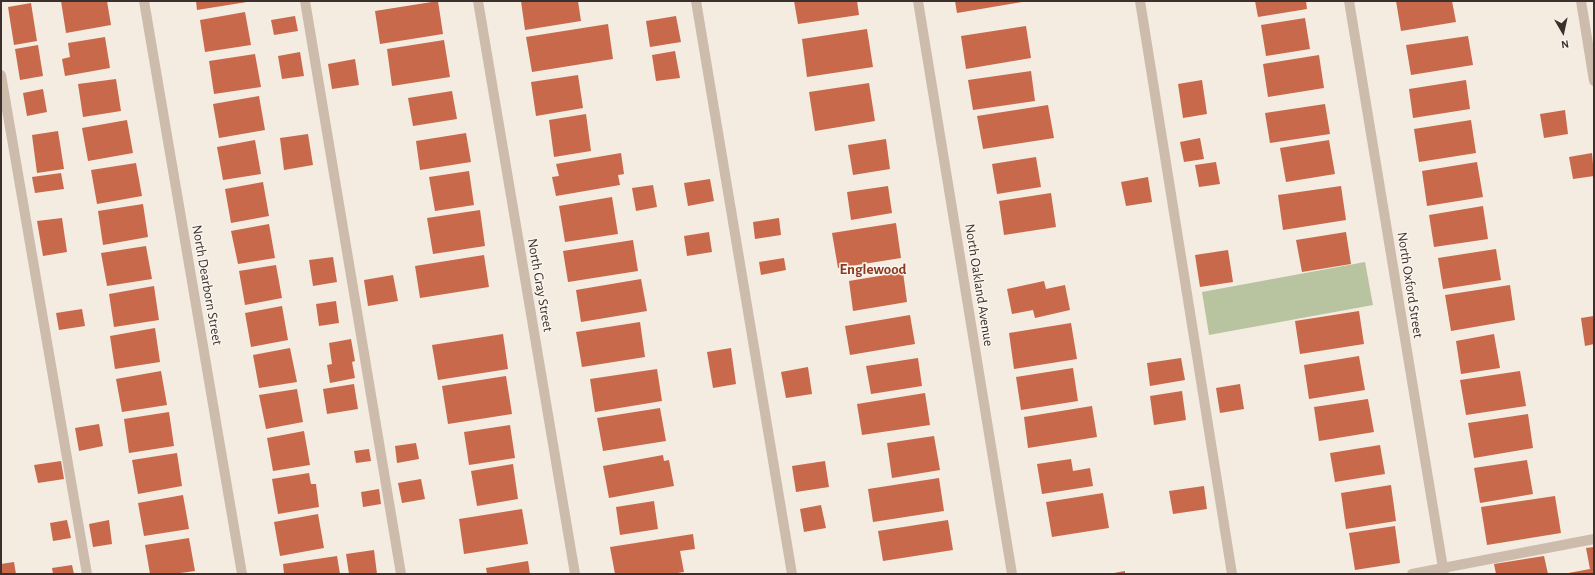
<!DOCTYPE html>
<style>
body{margin:0}
#map{position:relative;width:1595px;height:575px;overflow:hidden;background:#f4ebe1;font-family:"Alegreya Sans",sans-serif}
canvas{display:block}
.frame{position:absolute;inset:0;border:2px solid #3b302b;pointer-events:none}
.north{position:absolute;left:1543px;top:12px;width:40px;height:40px;-webkit-text-stroke:3px #fbf5ee;paint-order:stroke;rotate:171deg;font-size:11px;font-weight:700;line-height:16px;text-align:center;color:#3b302b}
.north::after{content:'';display:block;margin:auto;width:14px;height:18px;background:#3b302b;clip-path:polygon(50% 0,100% 100%,50% 72%,0 100%)}
</style>
<div id="map">
<canvas width="1595" height="575"></canvas>
<div class="frame"></div>
<div class="north">N</div>
</div>
<script>
const g = document.querySelector('canvas').getContext('2d');
g.lineJoin = 'round';
function fill(path, color) {
  g.fillStyle = color;
  g.fill(path, 'evenodd');
}
function poly(rows) {
  const path = new Path2D();
  for (const r of rows) {
    path.moveTo(r[0], r[1]);
    for (let i = 2; i < r.length; i += 2) path.lineTo(r[i], r[i + 1]);
  }
  return path;
}
function trace(path, color, width, dash) {
  g.strokeStyle = color;
  g.lineWidth = width;
  g.lineCap = dash ? 'butt' : 'round';
  g.setLineDash(dash || []);
  g.stroke(path);
}
function write(font, color, halo, rows, align = 'center') {
  g.font = font + ' "Alegreya Sans",sans-serif';
  g.lineWidth = 3;
  g.setLineDash([]);
  g.textBaseline = 'middle';
  g.strokeStyle = halo;
  g.fillStyle = color;
  for (const [text, x, y, turn = 0] of rows) {
    g.save();
    g.translate(x, y);
    g.rotate((+turn || 0) * Math.PI / 180);
    g.textAlign = isNaN(turn) ? turn : align;
    if (halo) g.strokeText(text, 0, 0);
    g.fillText(text, 0, 0);
    g.restore();
  }
}
const green = poly([
 [1365,262,1373,305,1209,335,1202,292]
]);
const building = poly([
 [61,1,107,1,111,25,66,33],
 [196,1,247,1,247,2,197,10],
 [438,1,443,34,380,44,375,11],
 [521,1,578,1,581,21,525,30],
 [794,1,857,1,859,15,798,24],
 [955,1,1022,1,1022,2,957,13],
 [1255,1,1306,1,1307,9,1258,17],
 [1396,1,1452,1,1456,22,1401,31],
 [31,3,37,41,14,45,8,7],
 [245,12,251,45,205,52,200,20],
 [295,16,298,31,274,35,271,20],
 [676,16,681,42,650,47,646,21],
 [1305,18,1310,49,1266,56,1261,25],
 [608,24,613,59,532,72,526,37],
 [1026,26,1031,58,966,69,961,36],
 [867,29,873,67,807,77,802,39],
 [1468,36,1473,65,1411,75,1406,45],
 [105,37,110,68,65,76,62,59,70,57,68,43],
 [444,40,450,77,392,86,387,49],
 [38,45,43,76,20,80,15,49],
 [675,51,680,78,656,81,652,55],
 [300,52,304,76,282,79,278,56],
 [255,54,261,87,214,94,209,61],
 [1319,55,1324,88,1268,97,1263,64],
 [355,59,359,85,332,89,328,64],
 [1031,71,1035,101,973,110,968,80],
 [578,75,583,108,536,116,531,82],
 [116,79,121,111,83,117,78,84],
 [1202,80,1207,114,1183,118,1178,84],
 [1466,80,1470,109,1413,118,1409,89],
 [869,83,875,121,815,131,809,92],
 [43,89,47,112,27,116,23,93],
 [452,91,457,119,413,126,408,98],
 [259,96,265,130,219,138,213,104],
 [1325,104,1330,134,1270,143,1265,113],
 [1048,105,1054,138,983,149,977,116],
 [1565,110,1568,134,1544,138,1540,114],
 [586,114,591,151,554,157,549,120],
 [127,120,133,153,88,161,82,128],
 [1471,120,1476,153,1419,162,1414,129],
 [58,131,64,169,37,173,32,135],
 [466,133,471,162,420,170,416,141],
 [308,134,313,165,284,170,280,138],
 [1200,138,1204,159,1184,162,1180,142],
 [886,139,890,169,853,175,848,145],
 [255,140,261,174,223,180,217,147],
 [1329,140,1335,174,1286,182,1280,148],
 [621,153,624,174,618,175,620,185,556,196,552,177,559,176,556,164],
 [1592,153,1594,176,1573,179,1569,157],
 [1036,157,1041,187,997,194,992,164],
 [1216,162,1220,184,1199,187,1195,165],
 [1477,162,1483,197,1427,206,1422,171],
 [136,163,142,196,97,204,91,170],
 [469,171,474,205,435,211,429,177],
 [61,173,64,189,35,193,32,177],
 [1148,177,1152,202,1126,206,1121,182],
 [710,179,714,201,688,206,684,183],
 [263,182,269,216,231,223,225,189],
 [653,185,657,207,636,211,632,188],
 [888,186,892,213,851,220,847,192],
 [1341,186,1346,220,1283,230,1278,195],
 [1051,193,1056,227,1004,235,999,201],
 [612,197,618,234,565,242,559,206],
 [143,204,148,237,103,245,98,211],
 [1483,206,1488,239,1434,247,1429,215],
 [480,210,485,246,433,254,427,218],
 [62,218,67,252,43,256,37,221],
 [779,218,781,235,755,239,753,222],
 [896,223,901,258,838,268,832,233],
 [269,224,275,258,238,264,231,231],
 [709,232,712,252,687,256,684,236],
 [1346,232,1351,264,1302,272,1296,240],
 [633,240,638,271,568,282,563,251],
 [146,246,152,279,107,286,101,253],
 [1496,249,1501,280,1443,289,1438,258],
 [1228,250,1233,282,1200,287,1195,255],
 [484,255,489,287,420,298,415,266],
 [333,257,337,282,313,286,309,260],
 [784,258,786,270,761,275,759,262],
 [276,265,282,298,245,305,239,271],
 [903,272,907,302,853,311,849,281],
 [393,275,398,301,368,306,364,280],
 [641,279,647,311,581,322,576,290],
 [1044,281,1046,289,1065,285,1070,310,1035,318,1033,310,1012,314,1007,289],
 [1510,285,1515,320,1451,331,1445,295],
 [154,286,159,320,114,327,109,294],
 [336,301,339,323,319,326,316,304],
 [282,306,288,340,251,347,245,313],
 [82,309,85,326,59,330,56,313],
 [1359,311,1364,344,1300,354,1295,321],
 [910,315,915,344,850,355,845,326],
 [1594,316,1594,344,1585,346,1581,318],
 [640,322,645,357,582,367,576,332],
 [1071,323,1077,359,1014,369,1009,333],
 [155,328,160,362,115,369,110,336],
 [503,334,508,369,438,380,432,345],
 [1494,334,1500,368,1461,374,1456,341],
 [351,339,355,361,352,362,355,378,330,383,327,365,332,364,329,343],
 [290,348,297,382,259,388,253,355],
 [731,348,736,384,713,388,707,352],
 [1359,356,1365,390,1309,399,1304,365],
 [918,358,922,386,871,394,866,366],
 [1181,358,1185,380,1150,386,1147,363],
 [808,367,812,394,786,398,781,372],
 [1073,368,1078,401,1021,410,1016,377],
 [657,369,662,401,595,412,590,379],
 [161,371,167,405,122,412,116,379],
 [1520,371,1526,406,1466,415,1460,380],
 [506,376,512,414,448,424,442,386],
 [354,384,358,409,327,414,323,389],
 [1240,384,1244,409,1220,413,1216,388],
 [297,389,303,422,266,429,259,395],
 [1182,391,1186,420,1154,425,1150,396],
 [925,393,930,425,862,435,857,404],
 [1368,399,1374,432,1319,441,1314,407],
 [1092,406,1097,437,1028,448,1024,417],
 [660,408,666,441,603,451,597,418],
 [169,412,174,446,129,453,124,419],
 [1528,414,1533,448,1474,458,1468,423],
 [99,424,103,446,79,451,75,428],
 [510,425,515,458,469,465,464,432],
 [304,431,310,465,273,471,267,438],
 [934,436,940,470,892,478,887,443],
 [416,443,419,459,397,463,395,446],
 [1380,445,1385,474,1335,482,1330,453],
 [369,449,371,461,356,463,354,451],
 [177,453,182,486,138,494,132,460],
 [663,455,664,461,669,460,674,486,609,498,603,466],
 [1071,459,1073,471,1090,468,1093,486,1042,494,1037,464],
 [1527,460,1533,494,1480,503,1474,468],
 [61,461,64,479,38,483,34,465],
 [825,461,829,487,796,492,792,466],
 [513,464,518,499,477,506,471,471],
 [309,473,311,484,316,484,319,507,278,514,272,479],
 [939,478,944,511,873,522,868,489],
 [421,479,425,499,402,503,398,483],
 [1391,485,1396,521,1346,529,1341,493],
 [1204,486,1207,509,1173,514,1169,491],
 [379,489,381,504,363,507,361,492],
 [1103,493,1109,528,1052,537,1046,502],
 [183,495,189,529,144,536,138,503],
 [1555,496,1561,533,1487,545,1481,507],
 [654,501,658,529,620,535,616,507],
 [821,505,826,528,804,532,800,509],
 [522,509,528,544,464,554,459,519],
 [318,514,324,548,280,556,274,522],
 [67,520,71,538,53,541,50,523],
 [109,520,112,544,93,547,89,524],
 [948,520,953,550,883,561,878,531],
 [1395,526,1400,563,1355,570,1349,533],
 [693,534,695,549,680,551,684,572,671,574,615,574,610,547],
 [189,538,195,571,173,574,150,574,145,545],
 [1594,547,1594,574,1563,574,1590,569,1586,548],
 [374,550,377,574,349,574,346,554],
 [337,556,340,574,284,574,283,564],
 [1544,556,1548,574,1496,574,1494,564],
 [528,561,530,574,487,574,486,568],
 [14,562,16,574,1,574,1,564],
 [72,565,74,574,53,574,52,568],
 [1125,571,1125,574,1114,574,1114,573]
]);
const service = poly([
 [305,1,401,574],
 [696,1,792,574],
 [1140,1,1232,574],
 [1581,1,1594,81],
 [1,75,87,574],
 [1412,574,1594,539]
]);
const minor = poly([
 [144,1,242,574],
 [478,1,575,574],
 [918,1,1012,574],
 [1349,1,1444,574]
]);
const streetNames = [
 ["North Dearborn Street",207,285,80],
 ["North Gray Street",540,285,80],
 ["North Oakland Avenue",979,285,81],
 ["North Oxford Street",1410,285,81]
];
const neighbourhoodNames = [
 ["Englewood",873,269]
];
fill(green, '#b8c4a0');
fill(building, '#c8694b');
trace(service, '#cdbbac', 10);
trace(minor, '#cdbbac', 10);
write('14px', '#3b302b', '#fbf5ee', streetNames);
write('bold 15px', '#8c3b22', '#fbf5ee', neighbourhoodNames);
</script>
